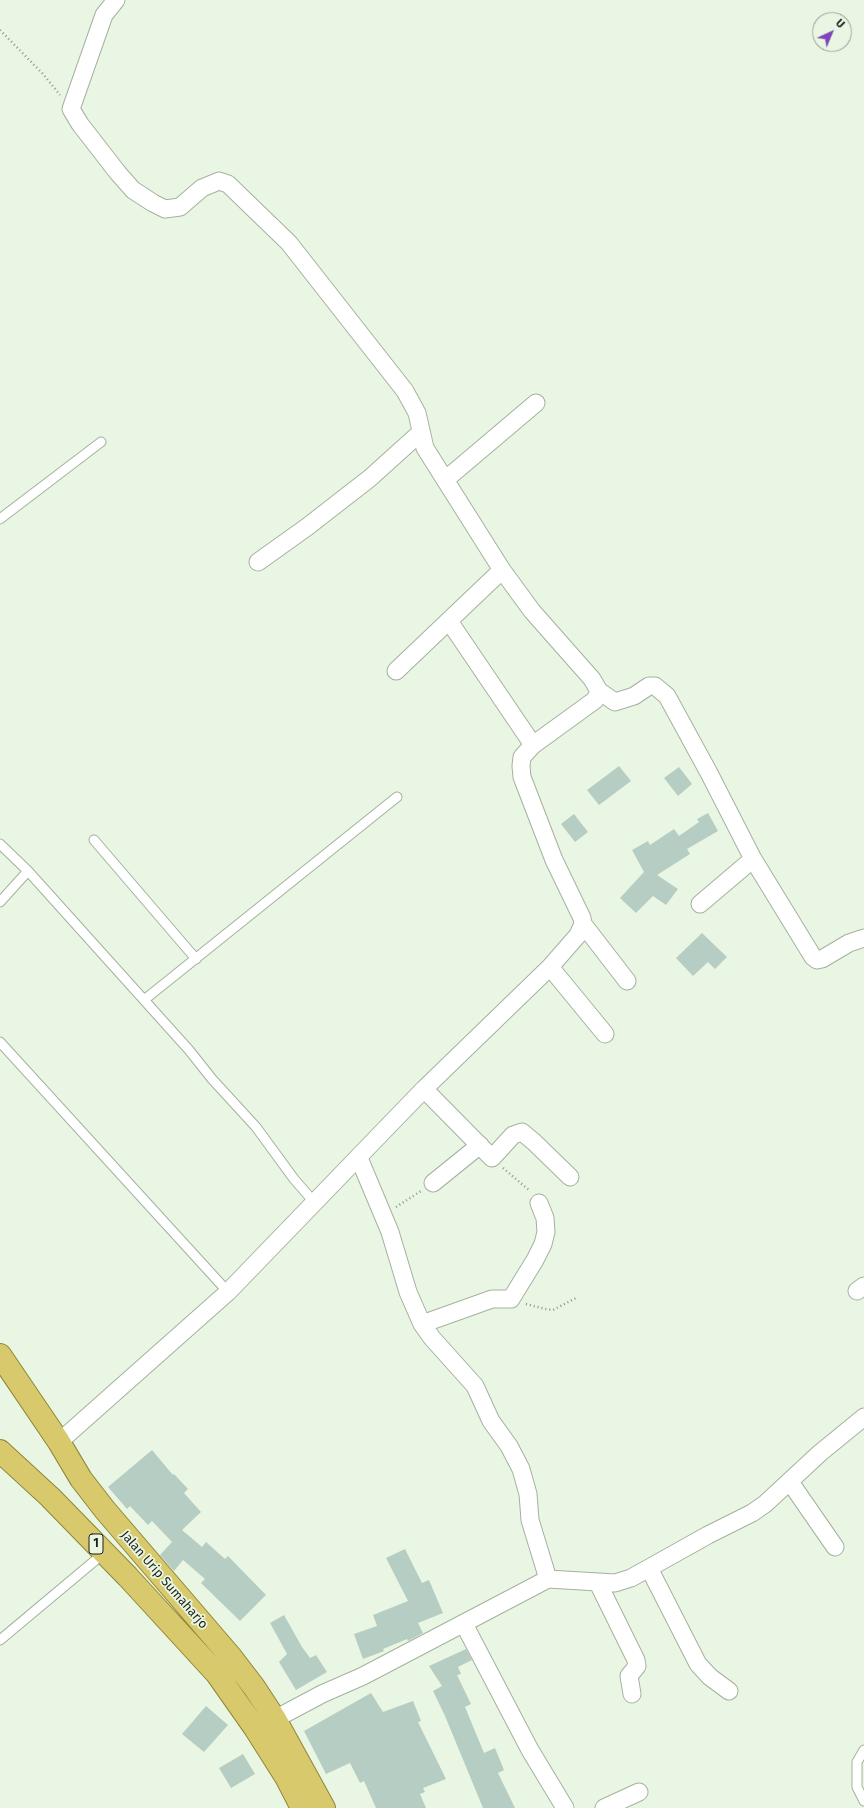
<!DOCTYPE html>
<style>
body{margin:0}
#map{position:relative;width:864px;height:1808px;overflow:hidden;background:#e9f6e3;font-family:"Fira Sans",sans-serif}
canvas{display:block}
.north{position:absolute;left:812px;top:12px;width:40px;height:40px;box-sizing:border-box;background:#e9f6e3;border:1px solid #97a092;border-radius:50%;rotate:44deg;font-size:11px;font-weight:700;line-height:16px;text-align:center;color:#1c2019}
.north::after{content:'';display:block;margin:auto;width:14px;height:18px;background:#8244ba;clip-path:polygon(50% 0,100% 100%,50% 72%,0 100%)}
</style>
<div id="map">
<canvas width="864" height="1808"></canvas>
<div class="north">U</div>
</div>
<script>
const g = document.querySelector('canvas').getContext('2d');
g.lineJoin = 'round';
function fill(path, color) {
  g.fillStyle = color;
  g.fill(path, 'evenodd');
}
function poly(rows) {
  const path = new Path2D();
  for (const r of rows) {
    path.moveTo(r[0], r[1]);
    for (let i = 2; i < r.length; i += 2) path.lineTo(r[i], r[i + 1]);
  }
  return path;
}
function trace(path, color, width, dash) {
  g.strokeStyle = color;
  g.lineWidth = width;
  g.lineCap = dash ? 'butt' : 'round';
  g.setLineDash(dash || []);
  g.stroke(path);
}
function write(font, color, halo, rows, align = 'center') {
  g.font = font + ' "Fira Sans",sans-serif';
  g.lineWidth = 3.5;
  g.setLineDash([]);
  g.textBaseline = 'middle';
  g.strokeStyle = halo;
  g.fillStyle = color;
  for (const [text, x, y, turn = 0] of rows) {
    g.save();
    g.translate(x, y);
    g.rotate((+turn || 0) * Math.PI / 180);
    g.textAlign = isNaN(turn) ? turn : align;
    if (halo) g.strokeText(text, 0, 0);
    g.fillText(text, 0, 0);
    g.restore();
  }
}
const building = poly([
 [619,766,631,781,599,805,587,790],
 [679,767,692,784,678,796,664,778],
 [708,813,718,831,687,849,690,854,657,875,678,889,666,905,653,896,636,913,620,898,644,872,632,850,648,841,650,845,674,829,679,836,699,822,697,819],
 [574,814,588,832,575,842,561,824],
 [702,933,727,957,715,969,708,962,693,976,676,958],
 [152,1450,173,1475,174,1474,188,1489,184,1493,201,1512,182,1530,202,1547,206,1542,225,1559,228,1556,266,1595,240,1621,201,1583,205,1579,183,1560,174,1571,160,1555,172,1542,152,1521,148,1525,130,1506,127,1509,108,1487],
 [405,1549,422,1583,429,1580,443,1613,418,1623,423,1633,408,1641,407,1639,383,1649,384,1651,363,1659,354,1634,377,1626,373,1615,408,1601,386,1558],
 [284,1615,302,1647,310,1658,316,1655,327,1672,296,1690,279,1662,287,1654,270,1623],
 [466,1649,472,1660,458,1667,461,1674,457,1675,471,1704,465,1707,484,1753,495,1748,504,1770,498,1773,515,1808,483,1808,445,1716,433,1691,442,1686,429,1666],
 [371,1693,383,1712,413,1701,421,1721,418,1722,446,1779,423,1788,425,1792,420,1794,426,1808,376,1808,364,1781,360,1783,350,1763,326,1774,304,1731],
 [206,1706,228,1725,204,1752,182,1734],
 [243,1754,255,1774,231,1788,219,1768]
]);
const path = poly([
 [0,30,43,74,60,95],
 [503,1168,530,1191],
 [396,1207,421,1191],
 [526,1304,545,1309,553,1310,576,1298]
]);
const service = poly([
 [0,519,101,442],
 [94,840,196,959],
 [0,844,28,871,189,1050,212,1079,256,1127,294,1179,314,1202],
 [0,902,28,871],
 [144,1000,397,797],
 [0,1042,228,1292],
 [0,1640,104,1553],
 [864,1750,857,1762,857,1787,864,1801]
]);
const minor = poly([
 [445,480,536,403],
 [258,562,307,527,370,478,421,432],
 [449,621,533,745],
 [396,671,502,570],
 [599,691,615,702,634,696,649,686,655,686,667,696,709,773,753,859,813,957,817,960,822,959,849,943,864,938],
 [700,904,753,859],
 [583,924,627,981],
 [550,967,605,1034],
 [424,1089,492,1158,513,1135,522,1132,534,1142,570,1177],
 [359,1158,390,1232,408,1292,422,1324,432,1338,475,1386,491,1421,509,1446,521,1469,528,1494,530,1520,548,1579],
 [433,1183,480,1145],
 [857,1291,864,1286],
 [422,1324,492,1299,511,1299,535,1260,543,1244,546,1232,545,1218,539,1203],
 [59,1442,228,1292,424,1089,550,967,578,935,583,924,582,918,554,860,522,777,521,766,522,757,533,745,595,700,599,691,592,679,532,611,502,570,425,448,417,413,405,391,289,243,228,184,219,181,202,188,180,207,165,209,153,203,133,190,118,173,80,124,71,109,104,15,116,0],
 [790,1482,835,1547],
 [649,1568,698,1664,710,1677,729,1691],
 [598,1583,636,1660,637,1666,629,1676,632,1694],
 [464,1624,530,1750,565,1808],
 [275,1719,322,1694,363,1676,548,1579,615,1583,631,1578,649,1568,708,1535,752,1513,765,1504,820,1453,864,1417],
 [604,1808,639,1792]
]);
const trunk = poly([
 [0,1355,59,1442,81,1479,105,1510,231,1657,254,1687,275,1719,324,1808],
 [0,1451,50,1497,128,1577,217,1674,255,1728,286,1777,302,1808]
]);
const shields = [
 [96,1544,14]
];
const shieldNames = [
 ["1",96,1544]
];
const streetNames = [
 ["Jalan Urip Sumaharjo",164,1580,49]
];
fill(building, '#b6cdc3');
trace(service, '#a5b19f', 11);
trace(minor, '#a5b19f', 19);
trace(trunk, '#908537', 24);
trace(path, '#8e9789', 2.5, [1, 3]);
trace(service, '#fff', 9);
trace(minor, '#fff', 17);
trace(trunk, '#d8ca6c', 22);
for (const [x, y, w] of shields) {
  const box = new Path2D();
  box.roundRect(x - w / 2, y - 10, w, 20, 3);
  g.fillStyle = '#e9f6e3';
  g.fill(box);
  trace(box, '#1c2019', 1);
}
write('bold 12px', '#1c2019', null, shieldNames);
write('13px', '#1c2019', '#e9f6e3', streetNames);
</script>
